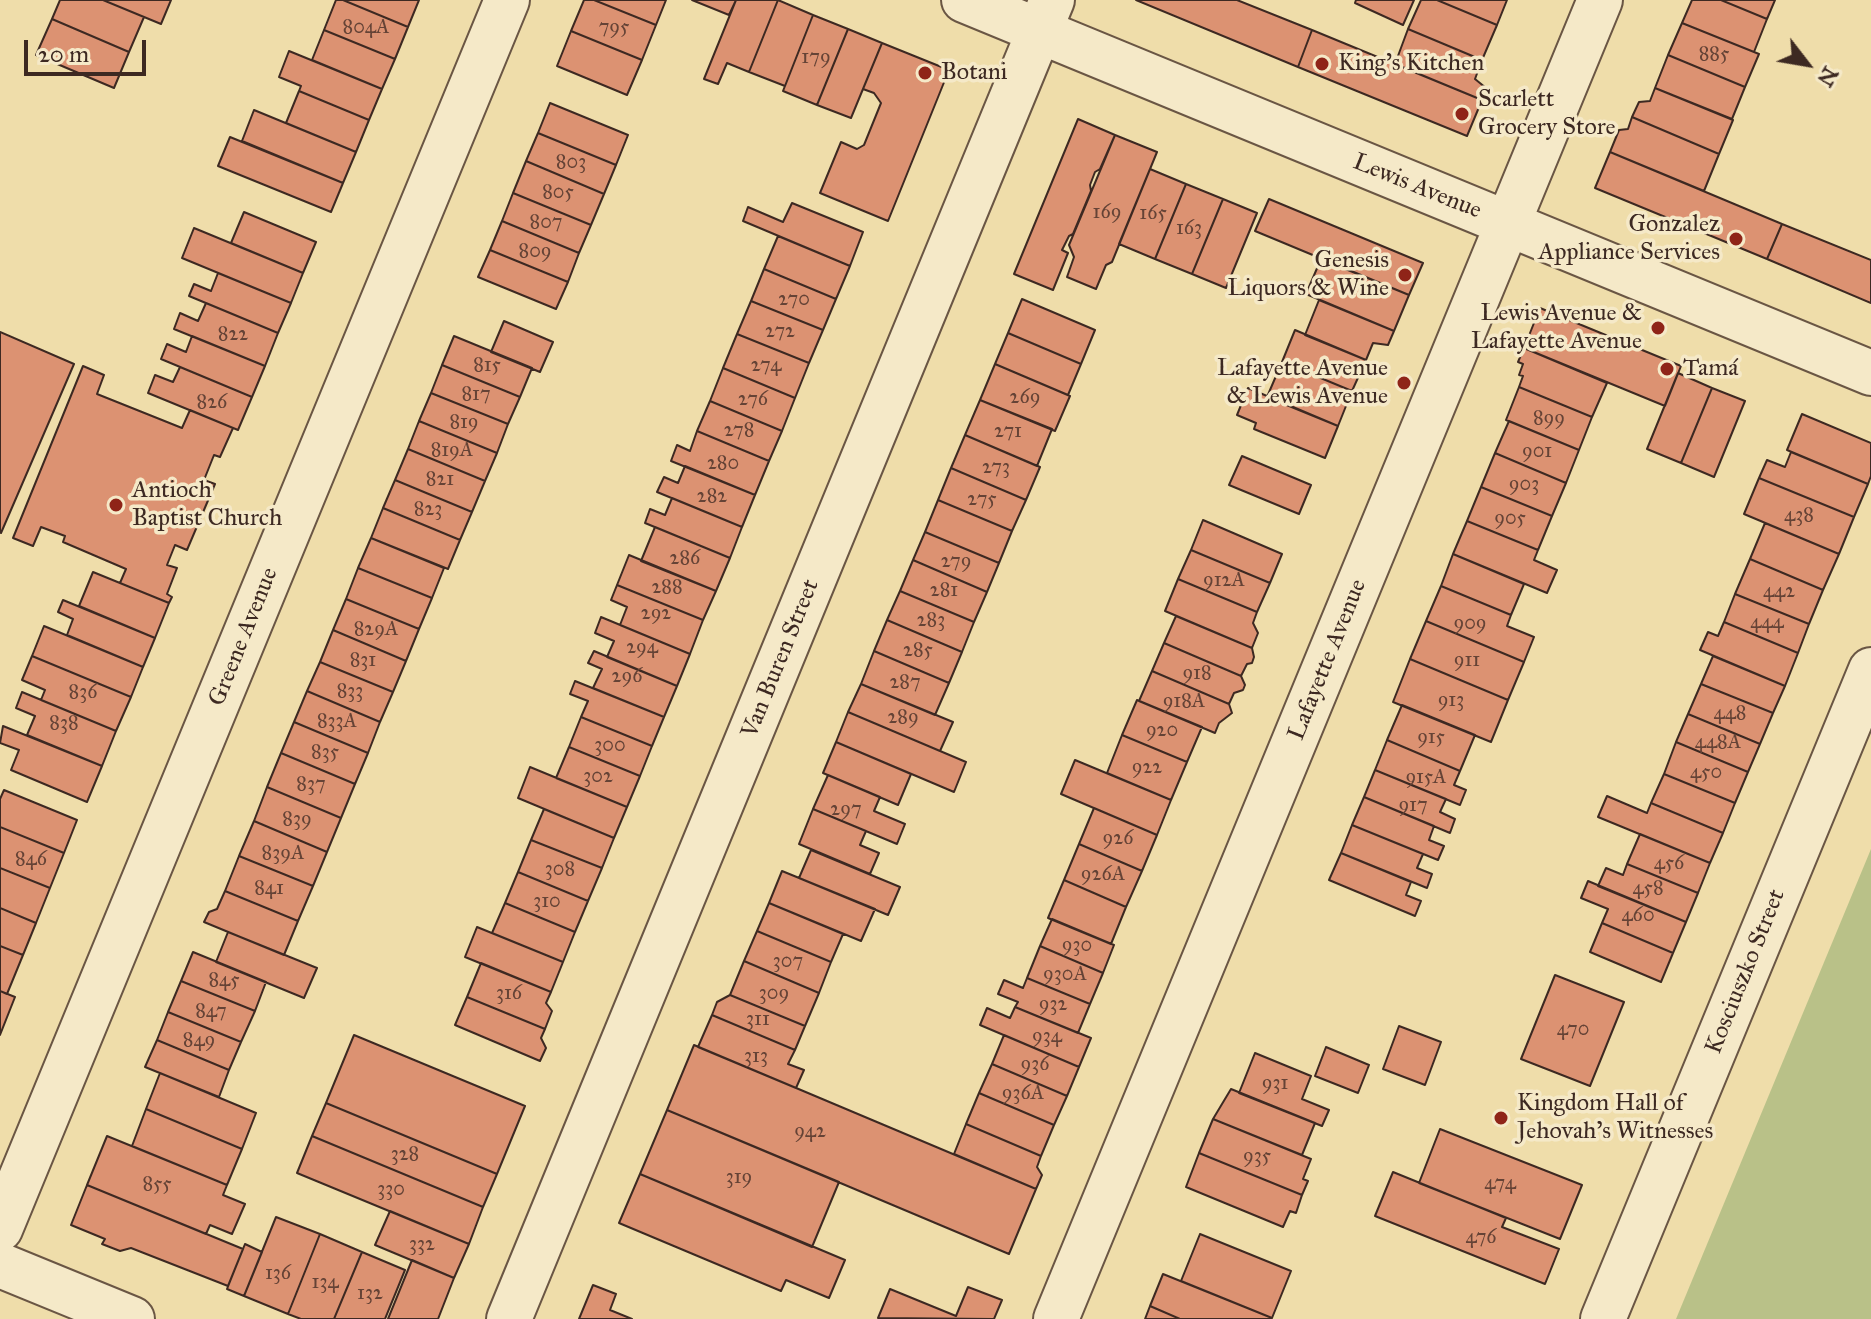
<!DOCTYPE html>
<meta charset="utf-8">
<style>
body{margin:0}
#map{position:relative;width:1871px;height:1319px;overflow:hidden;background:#efddaa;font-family:"IM FELL Great Primer",serif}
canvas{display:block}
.north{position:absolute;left:1767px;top:24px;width:80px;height:80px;-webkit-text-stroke:6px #f5e9c8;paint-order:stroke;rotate:121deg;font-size:22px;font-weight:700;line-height:32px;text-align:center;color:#3d2922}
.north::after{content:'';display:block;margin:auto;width:28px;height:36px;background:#3d2922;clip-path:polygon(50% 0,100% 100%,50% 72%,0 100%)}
.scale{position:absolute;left:24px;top:40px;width:122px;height:36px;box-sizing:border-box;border:4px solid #3d2922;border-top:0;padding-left:10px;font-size:24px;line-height:28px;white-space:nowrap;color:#3d2922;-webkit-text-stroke:6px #f5e9c8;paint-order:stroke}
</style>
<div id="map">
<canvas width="1871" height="1319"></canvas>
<div class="north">N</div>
<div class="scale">20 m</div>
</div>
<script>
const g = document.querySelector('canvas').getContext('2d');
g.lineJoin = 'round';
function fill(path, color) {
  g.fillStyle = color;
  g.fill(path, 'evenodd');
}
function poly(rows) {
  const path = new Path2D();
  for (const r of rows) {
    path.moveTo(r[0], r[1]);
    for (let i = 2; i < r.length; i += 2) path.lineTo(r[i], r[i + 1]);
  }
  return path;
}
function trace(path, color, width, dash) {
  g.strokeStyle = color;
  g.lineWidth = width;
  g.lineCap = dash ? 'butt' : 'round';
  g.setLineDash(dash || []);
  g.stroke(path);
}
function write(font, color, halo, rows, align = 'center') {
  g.font = font + ' "IM FELL Great Primer",serif';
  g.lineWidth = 7;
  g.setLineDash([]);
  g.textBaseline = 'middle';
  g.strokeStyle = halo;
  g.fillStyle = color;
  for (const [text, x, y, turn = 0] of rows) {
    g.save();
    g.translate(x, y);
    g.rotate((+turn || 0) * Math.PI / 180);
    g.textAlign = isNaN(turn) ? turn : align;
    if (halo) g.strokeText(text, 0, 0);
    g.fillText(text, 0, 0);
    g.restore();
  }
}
const green = poly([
 [1871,849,1871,1319,1676,1319,1732,1184]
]);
const building = poly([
 [60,0,103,0,144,17,129,52,52,19,60,0],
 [103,0,171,0,161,24,103,0],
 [336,0,343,0,408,27,395,59,324,30,336,0],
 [343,0,419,0,408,27,343,0],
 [584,0,594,0,656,25,642,60,571,31,584,0],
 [594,0,666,0,656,25,594,0],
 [692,0,736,0,729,15,692,0],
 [736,0,778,0,749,72,727,63,718,84,704,79,736,0],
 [778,0,813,15,785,86,749,72,778,0],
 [1136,0,1237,0,1312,30,1298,67,1136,0],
 [1356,0,1414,0,1403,25,1355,3,1356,0],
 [1421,0,1437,0,1497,25,1482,60,1408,29,1421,0],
 [1437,0,1507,0,1497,25,1437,0],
 [1692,0,1721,0,1767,19,1754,52,1682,23,1692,0],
 [1721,0,1775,0,1767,19,1721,0],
 [813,15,848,29,817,105,783,91,813,15],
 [52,19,129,52,114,88,36,55,52,19],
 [1682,23,1759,54,1745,87,1668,55,1682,23],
 [848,29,882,43,851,118,817,105,848,29],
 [1408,29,1482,60,1475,79,1486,88,1482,100,1395,64,1408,29],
 [324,30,395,59,382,89,312,60,324,30],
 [1312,30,1482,100,1467,136,1298,67,1312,30],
 [571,31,642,60,627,95,557,66,571,31],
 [882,43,949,70,888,221,820,193,841,142,857,149,864,145,881,103,874,93,863,89,882,43],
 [289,51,382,89,369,120,299,91,301,86,279,77,289,51],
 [1668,55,1745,87,1732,119,1655,88,1668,55],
 [1655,88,1733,120,1719,154,1632,117,1639,102,1650,101,1655,88],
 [299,91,369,120,356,152,286,123,299,91],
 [550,103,628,135,616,165,538,133,550,103],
 [254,110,356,152,343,183,242,141,254,110],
 [1632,117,1719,154,1704,191,1610,152,1619,130,1628,129,1632,117],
 [1078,119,1115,135,1100,169,1095,172,1090,185,1091,191,1073,234,1069,236,1062,250,1068,253,1053,290,1014,274,1078,119],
 [538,133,616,165,604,194,526,161,538,133],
 [1115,135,1157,152,1112,262,1106,265,1096,289,1067,277,1074,257,1069,245,1115,135],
 [230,137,343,183,331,212,218,166,230,137],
 [1610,152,1782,224,1767,259,1595,188,1610,152],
 [526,161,604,194,591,225,513,193,526,161],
 [1150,169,1186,184,1155,259,1119,244,1150,169],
 [1186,184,1223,199,1192,274,1155,259,1186,184],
 [513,193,591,225,579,253,502,221,513,193],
 [1223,199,1257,213,1226,288,1192,274,1223,199],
 [1269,199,1423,263,1409,295,1255,231,1269,199],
 [792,203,863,232,850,266,743,221,748,207,783,222,792,203],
 [244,212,316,242,303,273,231,243,244,212],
 [502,221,579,253,568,282,490,250,502,221],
 [1782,224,1871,260,1871,303,1767,259,1782,224],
 [194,228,303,273,291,303,182,258,194,228],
 [778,236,850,266,836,299,764,269,778,236],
 [490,250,568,282,556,309,478,277,490,250],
 [1321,259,1409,295,1394,331,1306,294,1321,259],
 [764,269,836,299,823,330,751,301,764,269],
 [218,273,291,303,278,333,189,296,194,284,211,291,218,273],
 [1022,299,1095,330,1081,364,1008,333,1022,299],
 [1319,300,1394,331,1388,345,1373,343,1366,360,1305,335,1319,300],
 [751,301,823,330,809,363,737,334,751,301],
 [206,303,278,333,265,366,174,329,180,313,198,321,206,303],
 [1540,308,1681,366,1665,406,1524,348,1540,308],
 [504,321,553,342,540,372,491,352,504,321],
 [1295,330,1366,360,1352,391,1282,362,1295,330],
 [0,332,74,364,1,533,0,532,0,332],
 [1008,333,1081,364,1068,395,995,364,1008,333],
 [737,334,809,363,795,398,723,368,737,334],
 [192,336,265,366,252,397,161,359,167,344,186,352,192,336],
 [454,336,532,368,520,397,442,365,454,336],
 [1524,348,1607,383,1592,417,1519,387,1523,376,1519,375,1523,364,1518,362,1524,348],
 [1282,362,1352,391,1338,426,1267,397,1282,362],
 [995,364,1070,396,1055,431,980,400,995,364],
 [442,365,520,397,508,424,431,393,442,365],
 [83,366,104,375,97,394,182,428,190,410,233,428,220,457,214,455,204,480,215,484,187,550,175,545,167,565,177,568,167,594,172,597,169,603,120,583,126,569,63,542,65,536,41,527,33,546,13,538,83,366],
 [180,367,252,397,238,430,148,393,155,375,173,382,180,367],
 [723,368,795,398,782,431,710,401,723,368],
 [1678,373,1712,388,1681,463,1647,449,1678,373],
 [1519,387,1592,417,1579,450,1506,420,1519,387],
 [1248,388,1338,426,1325,458,1254,429,1256,423,1237,415,1248,388],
 [1712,388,1745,401,1714,477,1681,463,1712,388],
 [431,393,508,424,497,453,419,421,431,393],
 [980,400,1052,429,1037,466,965,435,980,400],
 [710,401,782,431,769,461,697,431,710,401],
 [1802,414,1871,443,1871,476,1868,484,1787,450,1802,414],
 [419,421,497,453,485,481,408,449,419,421],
 [1509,421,1579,450,1566,483,1495,453,1509,421],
 [697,431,769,461,755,495,671,461,677,445,690,451,697,431],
 [965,435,1040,467,1026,500,951,468,965,435],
 [408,449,485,481,472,512,395,480,408,449],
 [1791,452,1868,484,1854,517,1759,478,1767,460,1785,467,1791,452],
 [1495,453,1566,483,1552,516,1481,487,1495,453],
 [1242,456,1311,485,1299,514,1229,485,1242,456],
 [685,466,755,495,742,527,657,492,664,477,678,483,685,466],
 [951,468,1026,500,1012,531,938,500,951,468],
 [1759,478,1854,517,1839,554,1744,514,1759,478],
 [395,480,472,512,460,540,383,508,395,480],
 [1481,487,1552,516,1538,550,1467,521,1481,487],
 [672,498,742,527,730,558,645,523,650,509,665,515,672,498],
 [938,500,1012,531,999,563,925,532,938,500],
 [383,508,460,540,448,569,371,538,383,508],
 [1203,520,1282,554,1270,583,1191,550,1203,520],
 [1467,521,1538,550,1534,560,1557,570,1547,593,1453,554,1467,521],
 [1765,523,1839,554,1823,590,1750,559,1765,523],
 [655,527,730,558,716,591,641,561,655,527],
 [925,532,999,563,987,592,913,560,925,532],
 [371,538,444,568,432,598,358,568,371,538],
 [1191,550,1270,583,1257,612,1178,579,1191,550],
 [1453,554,1524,584,1511,615,1441,586,1453,554],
 [629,555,716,591,703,620,617,585,629,555],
 [1750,559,1823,590,1809,624,1735,594,1750,559],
 [913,560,987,592,974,622,900,591,913,560],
 [358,568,432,598,419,629,346,599,358,568],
 [93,572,169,603,155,638,79,606,93,572],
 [1178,579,1257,612,1253,623,1258,633,1252,648,1165,611,1178,579],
 [617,585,703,620,690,654,620,625,627,607,611,600,617,585],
 [1441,586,1511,615,1507,626,1534,637,1524,662,1426,621,1441,586],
 [900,591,974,622,962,652,887,620,900,591],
 [1735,594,1809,624,1798,653,1724,622,1735,594],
 [346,599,419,629,406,661,333,630,346,599],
 [63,600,155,638,143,667,67,635,73,619,58,612,63,600],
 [1176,616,1252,648,1254,657,1252,663,1247,664,1241,676,1164,643,1176,616],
 [601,617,690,654,677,686,607,657,614,641,595,633,601,617],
 [887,620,962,652,949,683,874,651,887,620],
 [1426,621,1524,662,1508,700,1410,659,1426,621],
 [1724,622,1798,653,1785,686,1700,650,1708,632,1718,636,1724,622],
 [44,626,143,667,131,697,32,656,44,626],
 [333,630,406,661,393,692,320,662,333,630],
 [1164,643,1241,676,1245,685,1243,690,1234,693,1229,704,1152,671,1164,643],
 [594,651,677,686,664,717,593,688,602,669,588,663,594,651],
 [874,651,949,683,935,715,861,684,874,651],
 [32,656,131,697,116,731,41,700,45,690,22,680,32,656],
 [1713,656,1785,686,1773,713,1701,684,1713,656],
 [1410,659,1508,700,1491,742,1393,702,1410,659],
 [320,662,393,692,380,722,307,691,320,662],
 [1152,671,1229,704,1232,713,1219,723,1215,733,1139,701,1152,671],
 [575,681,664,717,652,746,581,717,588,701,570,694,575,681],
 [861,684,953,722,940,751,848,712,861,684],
 [1701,684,1773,713,1760,744,1688,714,1701,684],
 [307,691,380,722,368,753,294,722,307,691],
 [22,692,116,731,102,766,27,735,35,716,16,708,22,692],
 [1137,700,1202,727,1187,762,1122,735,1137,700],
 [1402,705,1475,735,1460,771,1387,740,1402,705],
 [848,712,966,762,954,792,836,742,848,712],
 [1688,714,1760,744,1748,772,1676,742,1688,714],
 [581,717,652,746,640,776,569,747,581,717],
 [294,722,368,753,355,784,281,753,294,722],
 [3,726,102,766,87,802,11,770,19,750,0,743,3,726],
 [1122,735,1187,762,1171,800,1107,773,1122,735],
 [1387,740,1460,771,1454,785,1466,790,1460,805,1375,770,1387,740],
 [836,742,911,774,898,805,823,773,836,742],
 [1676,742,1748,772,1735,803,1664,774,1676,742],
 [569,747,640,776,627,807,556,778,569,747],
 [281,753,355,784,341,818,267,787,281,753],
 [1075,760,1171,800,1157,835,1061,794,1075,760],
 [530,767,627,807,614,838,518,798,530,767],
 [1375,770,1446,799,1440,812,1455,819,1450,833,1364,797,1375,770],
 [1664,774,1735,803,1723,833,1651,803,1664,774],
 [828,775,880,797,874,811,905,824,897,844,813,809,828,775],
 [267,787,341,818,327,852,254,821,267,787],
 [4,790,77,820,64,853,0,827,0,799,4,790],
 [1607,796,1647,813,1651,803,1723,833,1710,863,1598,817,1607,796],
 [1364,797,1434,826,1429,840,1444,846,1438,860,1352,825,1364,797],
 [1094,808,1157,835,1142,871,1079,844,1094,808],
 [544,809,614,838,602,868,531,840,544,809],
 [813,809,866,831,860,845,879,853,870,874,799,844,813,809],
 [254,821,327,852,313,886,239,856,254,821],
 [1352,825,1423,854,1417,868,1432,874,1427,888,1341,853,1352,825],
 [0,827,64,853,50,888,0,868,0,827],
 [1640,834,1710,863,1698,893,1627,864,1640,834],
 [531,840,602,868,588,901,518,872,531,840],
 [1079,844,1142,871,1126,907,1064,880,1079,844],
 [811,850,900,887,888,915,799,878,811,850],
 [1341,853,1411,882,1406,895,1421,901,1415,916,1329,880,1341,853],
 [239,856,313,886,298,921,225,891,239,856],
 [1627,864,1698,893,1686,922,1598,886,1606,868,1623,875,1627,864],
 [0,868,50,888,36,923,0,908,0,868],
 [782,871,875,909,861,941,769,903,782,871],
 [518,872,588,901,575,932,505,903,518,872],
 [1064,880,1126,907,1111,944,1048,918,1064,880],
 [1588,881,1686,922,1673,953,1602,923,1608,909,1581,898,1588,881],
 [225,891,298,921,284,955,204,922,209,912,217,909,225,891],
 [505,903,575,932,563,962,492,933,505,903],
 [769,903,843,934,831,962,757,931,769,903],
 [0,908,36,923,23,955,0,946,0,908],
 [1052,919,1114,945,1103,973,1040,946,1052,919],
 [1602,923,1673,953,1661,982,1590,952,1602,923],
 [477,927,563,962,551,992,465,957,477,927],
 [757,931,831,962,819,993,744,961,757,931],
 [228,932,317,968,304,998,216,962,228,932],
 [0,946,23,955,7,994,0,991,0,946],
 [1040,946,1103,973,1090,1004,1027,978,1040,946],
 [193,952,266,982,255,1011,181,981,193,952],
 [744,961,819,993,805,1026,730,995,744,961],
 [481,963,551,992,546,1003,552,1011,545,1029,467,997,481,963],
 [1555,975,1624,1002,1590,1086,1521,1059,1555,975],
 [1027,978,1090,1004,1078,1033,1015,1007,1018,1002,998,994,1004,980,1023,988,1027,978],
 [181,981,255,1011,241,1042,168,1012,181,981],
 [0,991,15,997,0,1035,0,991],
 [730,995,805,1026,795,1050,712,1015,717,1002,730,995],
 [467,997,545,1029,541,1038,546,1048,540,1061,455,1025,467,997],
 [1015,1007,1091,1038,1079,1067,980,1025,987,1008,1010,1018,1015,1007],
 [168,1012,241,1042,229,1070,157,1040,168,1012],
 [712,1015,795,1050,788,1064,804,1070,796,1088,698,1047,712,1015],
 [1399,1026,1441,1042,1425,1085,1383,1069,1399,1026],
 [354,1035,525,1106,497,1174,326,1103,354,1035],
 [1004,1035,1079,1067,1067,1096,992,1064,1004,1035],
 [157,1040,229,1070,219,1097,145,1067,157,1040],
 [694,1045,1036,1189,1009,1254,667,1110,694,1045],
 [1326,1047,1369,1065,1358,1093,1315,1076,1326,1047],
 [1255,1053,1311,1076,1302,1099,1329,1110,1322,1126,1239,1093,1255,1053],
 [992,1064,1067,1096,1054,1125,979,1093,992,1064],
 [160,1073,256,1113,242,1149,146,1109,160,1073],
 [1231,1089,1315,1123,1302,1155,1213,1119,1231,1089],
 [979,1093,1054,1125,1041,1156,966,1124,979,1093],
 [326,1103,497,1174,483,1207,312,1136,326,1103],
 [146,1109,242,1149,227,1185,132,1146,146,1109],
 [667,1110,839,1182,812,1247,640,1174,667,1110],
 [1213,1119,1311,1159,1303,1179,1308,1181,1302,1195,1199,1153,1213,1119],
 [966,1124,1041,1156,1037,1167,1042,1175,1036,1189,954,1154,966,1124],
 [1440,1129,1582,1185,1560,1239,1419,1183,1440,1129],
 [107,1136,227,1185,223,1195,245,1204,232,1234,210,1225,206,1234,87,1185,107,1136],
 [312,1136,483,1207,469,1244,297,1173,312,1136],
 [1199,1153,1302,1195,1296,1213,1290,1211,1283,1227,1186,1187,1199,1153],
 [1393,1172,1506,1218,1502,1227,1559,1249,1545,1284,1375,1216,1393,1172],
 [640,1174,845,1260,829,1298,786,1280,781,1291,619,1223,640,1174],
 [87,1185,243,1249,228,1286,131,1248,120,1251,102,1244,105,1239,71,1225,87,1185],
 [390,1211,469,1244,454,1278,375,1245,390,1211],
 [276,1217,320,1234,288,1314,244,1296,276,1217],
 [320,1234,362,1252,334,1319,301,1319,288,1314,320,1234],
 [1200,1234,1291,1271,1272,1318,1181,1281,1200,1234],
 [245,1244,262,1252,244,1296,227,1289,245,1244],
 [362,1252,405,1270,385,1319,334,1319,362,1252],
 [412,1260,454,1278,438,1319,388,1319,412,1260],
 [1163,1274,1272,1318,1271,1319,1180,1319,1150,1306,1163,1274],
 [593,1285,616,1294,610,1310,632,1319,579,1319,593,1285],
 [968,1287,1002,1300,994,1319,878,1318,890,1289,956,1316,968,1287],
 [1150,1306,1180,1319,1145,1319,1150,1306]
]);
const street = poly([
 [964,0,1871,373],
 [0,1229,507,0],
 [0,1265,132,1319],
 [509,1319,1052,0],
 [1056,1319,1600,0],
 [1603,1319,1871,670]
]);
const markers = [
 [1322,64,8,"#8f2418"],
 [925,73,8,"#8f2418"],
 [1462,114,8,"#8f2418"],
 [1736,239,8,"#8f2418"],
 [1405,275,8,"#8f2418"],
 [1658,328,8,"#8f2418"],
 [1667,369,8,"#8f2418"],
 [1404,383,8,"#8f2418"],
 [116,505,8,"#8f2418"],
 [1501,1118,8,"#8f2418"]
];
const numberNames = [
 ["804A",366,28],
 ["795",614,28],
 ["885",1714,55],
 ["179",816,58],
 ["803",571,163],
 ["805",558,193],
 ["169",1107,213],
 ["165",1153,214],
 ["807",546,223],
 ["163",1189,229],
 ["809",535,252],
 ["270",794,300],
 ["272",780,332],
 ["822",233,335],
 ["815",487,366],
 ["274",766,366],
 ["817",476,395],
 ["269",1025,398],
 ["276",753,400],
 ["826",212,403],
 ["899",1549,419],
 ["819",464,423],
 ["278",739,431],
 ["271",1008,432],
 ["819A",452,451],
 ["901",1537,452],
 ["280",723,464],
 ["273",996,468],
 ["821",440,480],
 ["903",1524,485],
 ["282",712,497],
 ["275",982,500],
 ["823",428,510],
 ["438",1799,516],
 ["905",1510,519],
 ["286",685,559],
 ["279",956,562],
 ["912A",1224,581],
 ["288",667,588],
 ["281",944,591],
 ["442",1779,592],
 ["292",656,614],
 ["283",931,621],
 ["444",1767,623],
 ["909",1470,624],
 ["829A",376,630],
 ["294",642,648],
 ["285",918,651],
 ["831",363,661],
 ["911",1467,661],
 ["918",1197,674],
 ["296",627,677],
 ["287",905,683],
 ["833",350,692],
 ["836",83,693],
 ["913",1451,701],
 ["918A",1184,702],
 ["448",1730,714],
 ["289",903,718],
 ["833A",337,722],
 ["838",64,724],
 ["920",1162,731],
 ["915",1431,738],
 ["448A",1718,743],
 ["300",610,746],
 ["835",325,753],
 ["922",1147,768],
 ["450",1706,773],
 ["302",598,777],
 ["915A",1426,778],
 ["837",311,785],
 ["917",1413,806],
 ["297",846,810],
 ["839",297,820],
 ["926",1118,839],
 ["839A",283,854],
 ["846",31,860],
 ["456",1669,864],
 ["308",560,870],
 ["926A",1103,875],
 ["841",269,889],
 ["458",1648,889],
 ["310",547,902],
 ["460",1638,916],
 ["930",1077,946],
 ["307",788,962],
 ["930A",1065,975],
 ["845",224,981],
 ["316",509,994],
 ["309",774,994],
 ["932",1053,1005],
 ["847",211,1012],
 ["311",758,1020],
 ["470",1573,1030],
 ["934",1047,1037],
 ["849",199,1041],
 ["313",756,1057],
 ["936",1035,1065],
 ["931",1275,1084],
 ["936A",1023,1094],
 ["942",810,1132],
 ["328",405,1155],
 ["935",1257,1157],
 ["319",739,1178],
 ["474",1500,1184],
 ["855",157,1185],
 ["330",391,1190],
 ["476",1481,1238],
 ["332",422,1245],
 ["136",278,1274],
 ["134",325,1283],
 ["132",370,1294]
];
const poiNames = [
 ["King's Kitchen",1338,64],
 ["Botani",941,73],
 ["Scarlett",1478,100],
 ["Grocery Store",1478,128],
 ["Gonzalez",1720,225,"right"],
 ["Appliance Services",1720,253,"right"],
 ["Genesis",1389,261,"right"],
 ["Liquors & Wine",1389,289,"right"],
 ["Lewis Avenue &",1642,314,"right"],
 ["Lafayette Avenue",1642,342,"right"],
 ["Lafayette Avenue",1388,369,"right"],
 ["& Lewis Avenue",1388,397,"right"],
 ["Tamá",1683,369],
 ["Antioch",132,491],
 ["Baptist Church",132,519],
 ["Kingdom Hall of",1517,1104],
 ["Jehovah's Witnesses",1517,1132]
];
const streetNames = [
 ["Lewis Avenue",1417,187,22],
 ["Greene Avenue",244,637,-68],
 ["Van Buren Street",781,659,-68],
 ["Lafayette Avenue",1328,660,-68],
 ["Kosciuszko Street",1746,972,-68]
];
fill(green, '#b9c188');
fill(building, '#dc9272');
trace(building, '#3d2922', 2);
trace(street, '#6a5644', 48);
trace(street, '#f5e9c8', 44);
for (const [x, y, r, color] of markers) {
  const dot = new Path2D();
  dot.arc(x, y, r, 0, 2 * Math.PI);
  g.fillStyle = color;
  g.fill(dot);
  trace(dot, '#f5e9c8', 3);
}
write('20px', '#654336', null, numberNames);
write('24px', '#3d2922', '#f5e9c8', poiNames, 'left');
write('24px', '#3d2922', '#f5e9c8', streetNames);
</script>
